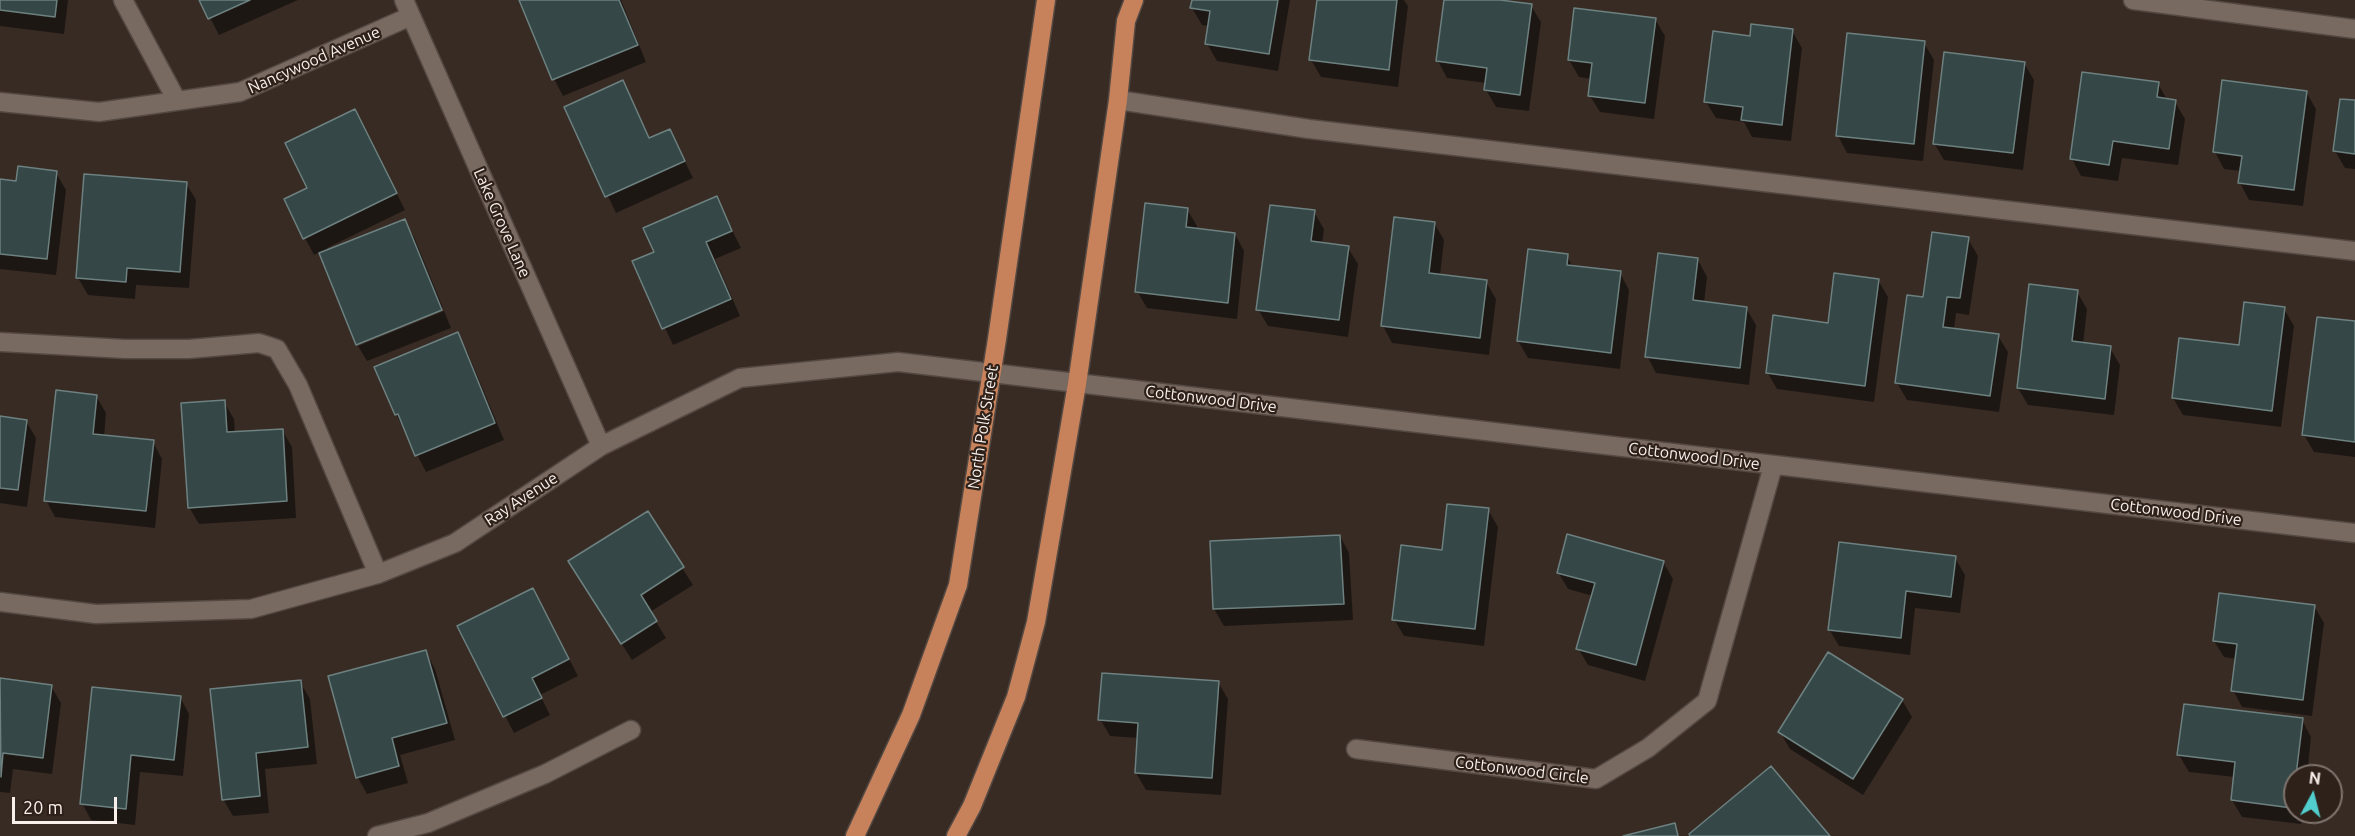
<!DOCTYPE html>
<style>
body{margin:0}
#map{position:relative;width:2355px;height:836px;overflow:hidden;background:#382b24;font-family:Ubuntu,sans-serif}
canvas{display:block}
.north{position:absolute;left:2283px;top:764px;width:60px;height:60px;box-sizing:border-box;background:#2e211a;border:2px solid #7f746e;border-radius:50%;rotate:7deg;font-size:16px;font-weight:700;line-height:24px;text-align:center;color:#f9f0eb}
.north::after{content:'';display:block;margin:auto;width:21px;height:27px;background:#52cdce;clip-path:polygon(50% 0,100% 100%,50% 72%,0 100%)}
.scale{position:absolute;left:12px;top:797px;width:105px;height:27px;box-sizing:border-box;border:3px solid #f9f0eb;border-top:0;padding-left:8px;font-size:18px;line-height:21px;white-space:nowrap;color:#f9f0eb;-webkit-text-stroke:4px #2e211a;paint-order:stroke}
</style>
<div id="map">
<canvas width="2355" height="836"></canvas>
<div class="north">N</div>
<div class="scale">20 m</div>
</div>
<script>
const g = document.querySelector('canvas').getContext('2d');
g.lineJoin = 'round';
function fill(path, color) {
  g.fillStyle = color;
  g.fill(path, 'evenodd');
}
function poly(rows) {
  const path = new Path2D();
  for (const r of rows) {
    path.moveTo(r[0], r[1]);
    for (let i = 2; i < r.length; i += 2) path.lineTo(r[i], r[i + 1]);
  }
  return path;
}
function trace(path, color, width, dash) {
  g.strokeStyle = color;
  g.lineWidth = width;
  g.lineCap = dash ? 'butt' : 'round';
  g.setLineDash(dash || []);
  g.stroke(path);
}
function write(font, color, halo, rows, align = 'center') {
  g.font = font + ' Ubuntu,sans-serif';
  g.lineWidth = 4.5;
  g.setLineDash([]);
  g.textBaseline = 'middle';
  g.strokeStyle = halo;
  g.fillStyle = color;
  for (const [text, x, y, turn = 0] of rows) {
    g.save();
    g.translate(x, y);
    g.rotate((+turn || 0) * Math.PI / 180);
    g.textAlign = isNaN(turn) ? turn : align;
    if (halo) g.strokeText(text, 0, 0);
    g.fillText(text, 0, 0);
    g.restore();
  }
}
const shadow = poly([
 [0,0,68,0,64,34,0,26],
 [201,0,298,0,219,35],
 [521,0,621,0,646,62,563,96,554,79],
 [1193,0,1290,0,1278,71,1217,61,1207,44,1210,26,1202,25,1192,8],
 [1318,0,1404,0,1408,6,1398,87,1321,77,1311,60],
 [1445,0,1488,0,1531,6,1541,22,1529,111,1496,107,1486,90,1487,83,1447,78,1438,61],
 [1655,19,1665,36,1654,119,1600,112,1590,96,1592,79,1579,77,1569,60],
 [1792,31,1802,48,1791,141,1752,137,1744,122,1716,118,1706,102,1751,37],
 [1924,43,1934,60,1923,161,1847,153,1838,136],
 [2024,63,2034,80,2023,170,1944,160,1934,143],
 [622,82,650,140,670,131,693,178,616,213,566,108],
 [2158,84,2168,101,2175,102,2185,119,2178,165,2122,158,2118,181,2081,176,2072,159],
 [2306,92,2316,109,2303,206,2249,200,2240,183,2241,171,2224,169,2215,152],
 [2355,102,2355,169,2345,168,2335,151],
 [355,111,405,210,327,248,328,251,404,220,414,237,443,308,357,344,320,252,314,255,305,238,309,188],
 [56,173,66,190,56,275,0,269,0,181,17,183],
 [186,183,196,200,189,288,136,285,135,299,88,295,78,278],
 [716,198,741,248,715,259,740,316,673,345,634,262,656,252],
 [1187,209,1197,226,1197,230,1235,234,1244,251,1237,319,1147,308,1137,291],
 [1314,212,1324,229,1322,244,1348,248,1358,264,1348,337,1268,326,1258,309],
 [1434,223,1444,240,1440,276,1486,282,1496,299,1489,355,1392,343,1383,326],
 [1968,239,1978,256,1969,315,1956,313,1954,330,1998,336,2008,352,1999,412,1907,400,1897,383],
 [1567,256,1573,267,1620,273,1629,290,1620,369,1528,358,1518,341],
 [1698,260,1707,277,1704,303,1746,308,1756,325,1749,385,1656,373,1647,356],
 [1878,280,1888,297,1874,402,1777,389,1767,372,1829,324],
 [2077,292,2087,309,2083,344,2110,348,2120,365,2114,415,2028,405,2018,388],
 [2284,309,2294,326,2281,427,2183,415,2173,398,2240,347],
 [444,311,451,328,367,361,358,346],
 [2355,323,2355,457,2314,452,2304,435],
 [457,334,467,351,504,440,426,472,396,414],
 [96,396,106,413,104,437,153,442,162,459,155,528,55,517,46,500],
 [224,402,234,419,235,433,282,430,292,447,296,518,199,524,189,507],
 [0,418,26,421,36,438,27,507,0,503],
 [1488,510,1498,527,1484,646,1404,636,1394,619,1443,551],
 [647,513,693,585,650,612,666,638,632,660,580,579],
 [1340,536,1349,553,1353,620,1224,626,1214,609],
 [1955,558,1965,575,1960,613,1915,608,1910,655,1839,646,1829,629],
 [1663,562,1673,579,1645,681,1588,665,1578,648,1593,596,1568,589,1558,572],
 [2314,606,2324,623,2312,716,2242,707,2233,690,2237,659,2224,657,2214,641],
 [542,607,578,676,540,695,550,715,514,733,459,626],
 [426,652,435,669,455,740,400,755,408,783,367,794,358,778,330,677],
 [0,680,51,686,61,703,52,774,13,769,10,793,0,792],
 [300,682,310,699,317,764,265,769,269,813,233,816,223,799],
 [1218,682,1228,699,1221,795,1146,790,1136,773,1138,738,1110,736,1100,719],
 [180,697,189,714,183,776,140,772,135,825,91,820,82,803],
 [1902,700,1912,717,1863,795,1790,749,1780,732],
 [2302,720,2311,737,2307,776,2295,776,2295,812,2302,812,2301,824,2242,817,2232,800,2235,777,2189,772,2179,755]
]);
const building = poly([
 [0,0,57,0,55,17,0,10,0,0],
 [199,0,250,0,208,19,199,0],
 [519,0,619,0,638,45,552,80,519,0],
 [1192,0,1278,0,1269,54,1205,44,1210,11,1190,8,1192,0],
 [1317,0,1397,0,1389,70,1309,60,1317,0],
 [1444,0,1500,0,1532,4,1520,95,1484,90,1487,68,1436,61,1444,0],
 [1574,8,1656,18,1645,103,1588,96,1592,63,1568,60,1574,8],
 [1751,24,1793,29,1782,125,1741,120,1743,107,1704,102,1713,31,1750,36,1751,24],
 [1847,33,1925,41,1914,144,1836,136,1847,33],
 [1944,52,2025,62,2013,153,1933,144,1944,52],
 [2082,72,2159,82,2157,97,2176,100,2169,149,2113,141,2109,165,2070,159,2082,72],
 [623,80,649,138,670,129,685,161,605,197,564,107,623,80],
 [2222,80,2307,91,2294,190,2238,183,2242,156,2213,152,2222,80],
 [2340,99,2355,100,2355,154,2333,151,2340,99],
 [355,109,397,193,303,239,284,199,307,188,285,143,355,109],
 [18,166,57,171,47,259,0,254,0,179,16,181,18,166],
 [84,174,187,182,180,272,127,268,126,282,76,278,84,174],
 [717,196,732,231,706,242,731,299,662,329,632,261,654,252,643,228,717,196],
 [1145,203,1188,208,1186,227,1235,233,1228,303,1135,292,1145,203],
 [1270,205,1315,210,1311,241,1349,246,1339,320,1256,310,1270,205],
 [1394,217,1435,222,1429,273,1487,280,1480,338,1381,326,1394,217],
 [405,219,442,310,356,345,319,253,405,219],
 [1932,232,1969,237,1960,298,1947,297,1943,327,1999,334,1990,396,1895,383,1907,295,1923,297,1932,232],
 [1528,249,1568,254,1567,265,1621,271,1611,353,1517,341,1528,249],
 [1658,253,1698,258,1693,300,1747,307,1740,368,1645,357,1658,253],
 [1834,273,1879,279,1865,386,1766,373,1773,315,1828,323,1834,273],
 [2029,284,2078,290,2072,341,2111,346,2105,399,2017,388,2029,284],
 [2244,302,2285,307,2272,411,2172,398,2179,338,2239,345,2244,302],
 [2317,317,2355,321,2355,442,2302,435,2317,317],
 [458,332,495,423,415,456,398,414,395,415,374,367,458,332],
 [56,390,97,395,93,434,154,440,146,511,44,501,56,390],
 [225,400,227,432,283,429,287,501,188,508,181,403,225,400],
 [0,416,27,420,18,490,0,488,0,416],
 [1447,504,1489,508,1475,629,1392,620,1401,545,1442,550,1447,504],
 [648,511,684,567,641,595,657,621,621,644,568,561,648,511],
 [1567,534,1664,561,1636,665,1576,649,1595,583,1557,573,1567,534],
 [1340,535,1344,604,1213,609,1210,541,1340,535],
 [1839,542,1956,556,1951,597,1906,591,1901,638,1828,630,1839,542],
 [533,588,569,659,532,678,542,698,503,717,457,626,533,588],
 [2219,593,2315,605,2303,700,2231,691,2237,644,2213,641,2219,593],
 [426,650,447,723,392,738,399,766,356,778,328,676,426,650],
 [1828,652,1903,699,1853,779,1778,732,1828,652],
 [1102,673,1219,681,1212,778,1135,773,1138,723,1098,720,1102,673],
 [0,678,52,685,43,758,3,753,1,777,0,678],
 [301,680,308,747,256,753,260,796,222,800,210,689,301,680],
 [92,687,181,696,174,760,131,755,126,809,80,804,92,687],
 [2184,704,2303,718,2292,808,2231,800,2235,762,2177,755,2184,704],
 [1771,766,1830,836,1690,836,1689,834,1771,766],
 [1675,823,1678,836,1623,836,1675,823]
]);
const minor = poly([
 [123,0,177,101],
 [404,0,601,446],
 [2133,0,2355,29],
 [1118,100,1309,129,2355,251],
 [0,102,99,112,240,92,411,16],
 [0,342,125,349,189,349,259,343,277,349,298,385,378,574],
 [0,602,96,614,251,609,378,574,455,543,601,446,740,378,898,362,2355,533],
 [1356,749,1596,779,1648,748,1707,701,1773,466],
 [377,836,428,823,545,774,631,730]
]);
const major = poly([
 [855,836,911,715,958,585,997,339,1046,0],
 [956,836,972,806,1016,697,1036,622,1077,384,1118,100,1126,21,1134,0]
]);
const streetNames = [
 ["Nancywood Avenue",314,60,-24],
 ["Lake Grove Lane",502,223,66],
 ["Cottonwood Drive",1211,399,7],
 ["North Polk Street",983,427,-81],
 ["Cottonwood Drive",1694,456,7],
 ["Ray Avenue",521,499,-33],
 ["Cottonwood Drive",2176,512,7],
 ["Cottonwood Circle",1522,770,7]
];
fill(shadow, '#0007');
fill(building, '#354747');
trace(building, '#6d8181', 1.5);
trace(minor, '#534842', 21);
trace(major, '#534842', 21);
trace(minor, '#786961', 18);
trace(major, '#c7825b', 18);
write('16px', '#f9f0eb', '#2e211a', streetNames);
</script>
